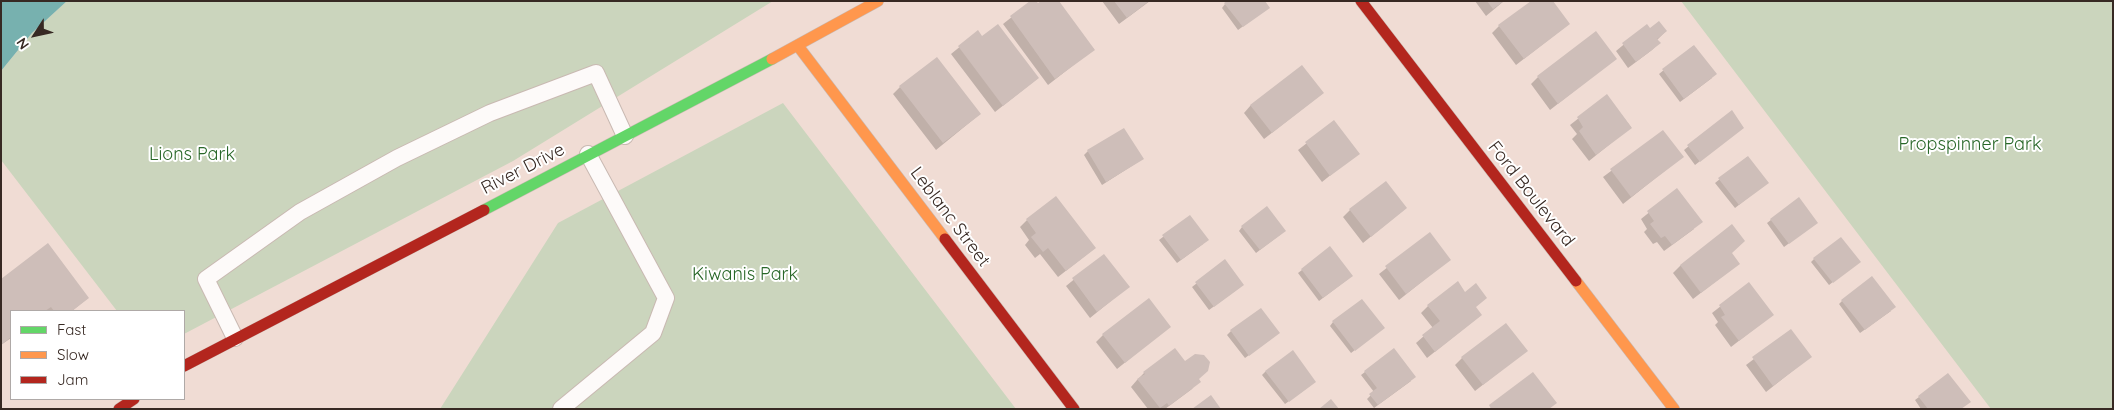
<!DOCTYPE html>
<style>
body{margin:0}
#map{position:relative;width:2114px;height:410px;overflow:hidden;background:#f0dcd4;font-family:Quicksand,sans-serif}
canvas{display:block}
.frame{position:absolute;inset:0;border:2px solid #372923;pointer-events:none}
.legend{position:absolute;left:10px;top:310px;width:175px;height:90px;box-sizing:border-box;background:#fff;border:1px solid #afa9a7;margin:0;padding:6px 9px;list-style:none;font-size:15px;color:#372923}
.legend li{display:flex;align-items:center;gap:10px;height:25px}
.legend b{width:25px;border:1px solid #afa9a7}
.north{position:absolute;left:10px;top:10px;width:50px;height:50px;-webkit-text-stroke:4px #fff;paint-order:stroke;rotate:235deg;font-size:14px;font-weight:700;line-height:20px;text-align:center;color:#372923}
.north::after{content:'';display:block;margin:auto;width:18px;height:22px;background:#372923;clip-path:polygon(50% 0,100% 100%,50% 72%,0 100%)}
</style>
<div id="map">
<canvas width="2114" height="410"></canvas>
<div class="frame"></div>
<ul class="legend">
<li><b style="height:6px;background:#63d668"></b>Fast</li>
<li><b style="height:6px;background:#ff974d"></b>Slow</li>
<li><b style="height:6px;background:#b3261e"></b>Jam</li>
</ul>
<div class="north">N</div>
</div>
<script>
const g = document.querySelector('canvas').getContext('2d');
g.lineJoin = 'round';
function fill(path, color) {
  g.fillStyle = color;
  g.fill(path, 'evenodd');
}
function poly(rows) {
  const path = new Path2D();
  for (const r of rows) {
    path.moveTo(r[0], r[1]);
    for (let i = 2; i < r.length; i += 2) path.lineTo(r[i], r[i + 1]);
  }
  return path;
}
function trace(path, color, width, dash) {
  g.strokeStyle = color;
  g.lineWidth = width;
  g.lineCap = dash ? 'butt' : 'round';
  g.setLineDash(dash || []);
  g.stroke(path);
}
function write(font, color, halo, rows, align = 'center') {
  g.font = font + ' Quicksand,sans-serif';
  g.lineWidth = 4;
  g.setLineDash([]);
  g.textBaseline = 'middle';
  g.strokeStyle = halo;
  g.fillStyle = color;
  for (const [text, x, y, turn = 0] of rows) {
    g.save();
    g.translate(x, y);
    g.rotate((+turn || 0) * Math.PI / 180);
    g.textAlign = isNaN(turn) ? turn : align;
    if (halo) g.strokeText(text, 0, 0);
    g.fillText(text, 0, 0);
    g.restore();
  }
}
const green = poly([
 [67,1,773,1,513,161,184,334,184,311,117,311,1,160,1,71,32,33],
 [1681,1,2113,1,2113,409,1991,409],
 [783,103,1016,409,440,409,558,223]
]);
const water = poly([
 [1,1,67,1,32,33,1,71]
]);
const shadow = poly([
 [1032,1,1094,49,1048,85,1003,24],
 [1102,1,1150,1,1119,24],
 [1475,1,1504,1,1486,16],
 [1225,4,1264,11,1238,30,1222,8],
 [1569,24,1516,65,1492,33,1499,26],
 [1646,26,1650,30,1666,31,1657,40,1659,43,1652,50,1628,68,1616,51],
 [978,32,982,38,1038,78,995,112,951,54],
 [1693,46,1712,78,1680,102,1659,74],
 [1615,59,1550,110,1531,84,1538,77],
 [900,87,980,114,936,150,893,94],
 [1323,93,1264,139,1244,113,1251,105],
 [1607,96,1631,127,1589,161,1572,139,1577,134,1570,125],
 [1731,112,1739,131,1695,165,1684,150],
 [1334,122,1358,153,1322,182,1298,150],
 [1663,132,1682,157,1623,204,1603,177],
 [1088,151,1138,162,1102,185,1084,155],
 [1747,157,1763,186,1735,208,1715,183],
 [1677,190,1694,229,1664,251,1657,242,1653,244,1644,232,1647,229,1641,219],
 [1798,199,1812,226,1784,247,1767,223],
 [1406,208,1363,243,1343,217,1350,210],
 [1189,217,1203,244,1177,263,1159,240],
 [1027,220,1095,248,1058,277,1040,254,1035,258,1025,245,1029,240,1020,227],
 [1242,227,1281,234,1256,253,1239,231],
 [1430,234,1449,260,1399,300,1379,274],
 [1731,253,1738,264,1693,299,1673,273,1681,265],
 [1104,255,1128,287,1090,318,1066,286],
 [1814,259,1855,265,1829,285,1811,262],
 [1225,261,1239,288,1209,310,1192,287],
 [1302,270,1348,279,1319,301,1298,273],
 [1,280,88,298,72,311,11,311,11,338,1,345],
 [1749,284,1772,315,1731,347,1715,325,1718,322,1712,313],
 [1842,301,1891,311,1860,333,1839,304],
 [1428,306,1475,307,1481,315,1427,358,1416,343,1433,328,1421,313],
 [1333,322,1384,328,1351,353,1330,326],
 [1169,327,1117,369,1096,342,1103,335],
 [1231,331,1275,336,1245,358,1227,335],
 [1791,331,1810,357,1766,392,1746,365],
 [1394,350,1411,381,1374,408,1367,399,1374,392,1361,375],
 [1526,351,1475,391,1455,365,1462,358],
 [1185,363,1198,380,1192,389,1165,409,1148,409,1131,387,1137,380,1144,373],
 [1266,371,1311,385,1285,404,1262,375],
 [1919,397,1961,409,1921,409,1915,400]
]);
const building = poly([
 [1030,1,1036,1,1038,3,1041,1,1059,1,1095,50,1055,79,1010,16],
 [1114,1,1149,1,1127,18],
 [1227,1,1265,1,1270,8,1243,27,1224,3],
 [1487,1,1504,1,1493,9],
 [1531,1,1553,1,1570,24,1524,59,1498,25],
 [1659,21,1667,31,1657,39,1661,43,1636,62,1622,43,1647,24,1650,28],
 [998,24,1039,78,1003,106,958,46,978,30,982,36],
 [1596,31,1617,59,1558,104,1537,76],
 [1694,45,1717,74,1684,99,1662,69],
 [937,57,981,114,943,143,899,86],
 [1302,65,1324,93,1272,133,1250,105],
 [1607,94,1632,128,1596,155,1579,131,1583,127,1577,117],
 [1732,110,1744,128,1700,162,1687,145],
 [1334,120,1360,154,1330,176,1305,142],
 [1124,128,1144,159,1106,182,1087,150],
 [1663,130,1684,157,1631,197,1610,169],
 [1748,156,1769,183,1739,205,1718,178],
 [1386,181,1407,208,1371,237,1349,209],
 [1677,188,1703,222,1672,245,1665,236,1661,238,1650,224,1654,221,1647,211],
 [1056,196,1096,248,1066,271,1048,248,1043,252,1031,237,1036,233,1026,219],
 [1799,197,1818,223,1789,244,1770,219],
 [1267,206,1286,231,1260,250,1241,226],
 [1190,215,1209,240,1181,260,1162,235],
 [1732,224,1745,241,1732,253,1740,264,1701,293,1680,265],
 [1430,232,1451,260,1406,294,1385,266],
 [1841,237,1861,262,1833,283,1813,258],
 [48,243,89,298,72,311,54,311,51,307,45,311,11,311,11,337,1,345,1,279],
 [1330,246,1353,276,1323,298,1301,269],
 [1104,254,1130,287,1097,312,1072,278],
 [1225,259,1244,285,1214,307,1195,282],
 [1872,276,1896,307,1865,330,1841,300],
 [1458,281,1465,292,1476,283,1487,298,1476,307,1482,315,1435,352,1422,335,1440,321,1427,305],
 [1749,282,1774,315,1739,341,1721,317,1725,315,1719,305],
 [1149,298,1171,327,1125,363,1102,334],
 [1362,299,1385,328,1355,351,1332,321],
 [1261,308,1280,333,1249,356,1230,330],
 [1506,323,1528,351,1483,385,1461,357],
 [1791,329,1812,357,1773,386,1752,357],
 [1175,348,1185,361,1195,354,1204,355,1210,362,1208,371,1199,379,1201,382,1169,406,1167,403,1160,408,1137,379,1145,374,1143,372],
 [1394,348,1416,377,1378,405,1369,394,1377,388,1364,371],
 [1293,350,1316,382,1289,402,1265,371],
 [1533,372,1557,403,1549,409,1491,409,1489,405],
 [1948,373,1971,402,1961,409,1928,409,1918,396],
 [1211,395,1221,409,1192,409],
 [1331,399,1339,409,1319,409]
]);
const lane = poly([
 [235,338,206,279,300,212,397,158,490,113,596,73,625,136],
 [561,409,653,333,666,298,588,154]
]);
const fast = poly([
 [484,210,772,59]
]);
const slow = poly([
 [798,46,945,239],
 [772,59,878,1],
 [1576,281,1674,409]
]);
const jam = poly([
 [1361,1,1576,281],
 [945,239,1074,409],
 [184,366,484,210],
 [119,409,134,399]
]);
const parkNames = [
 ["Propspinner Park",1970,145],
 ["Lions Park",192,155],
 ["Kiwanis Park",745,275]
];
const streetNames = [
 ["River Drive",523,169,-27],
 ["Ford Boulevard",1531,194,52],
 ["Leblanc Street",950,217,53]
];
fill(green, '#cbd5bd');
fill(water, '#77b1af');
fill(shadow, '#0003');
fill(building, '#cebeb9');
trace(lane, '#c9b9b2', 18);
trace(fast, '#c9b9b2', 12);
trace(slow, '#c9b9b2', 12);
trace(jam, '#c9b9b2', 12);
trace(lane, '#fdfaf9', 16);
trace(fast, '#63d668', 11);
trace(slow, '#ff974d', 11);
trace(jam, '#b3261e', 11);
write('18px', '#286728', '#fff', parkNames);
write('18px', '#372923', '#fff', streetNames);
</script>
